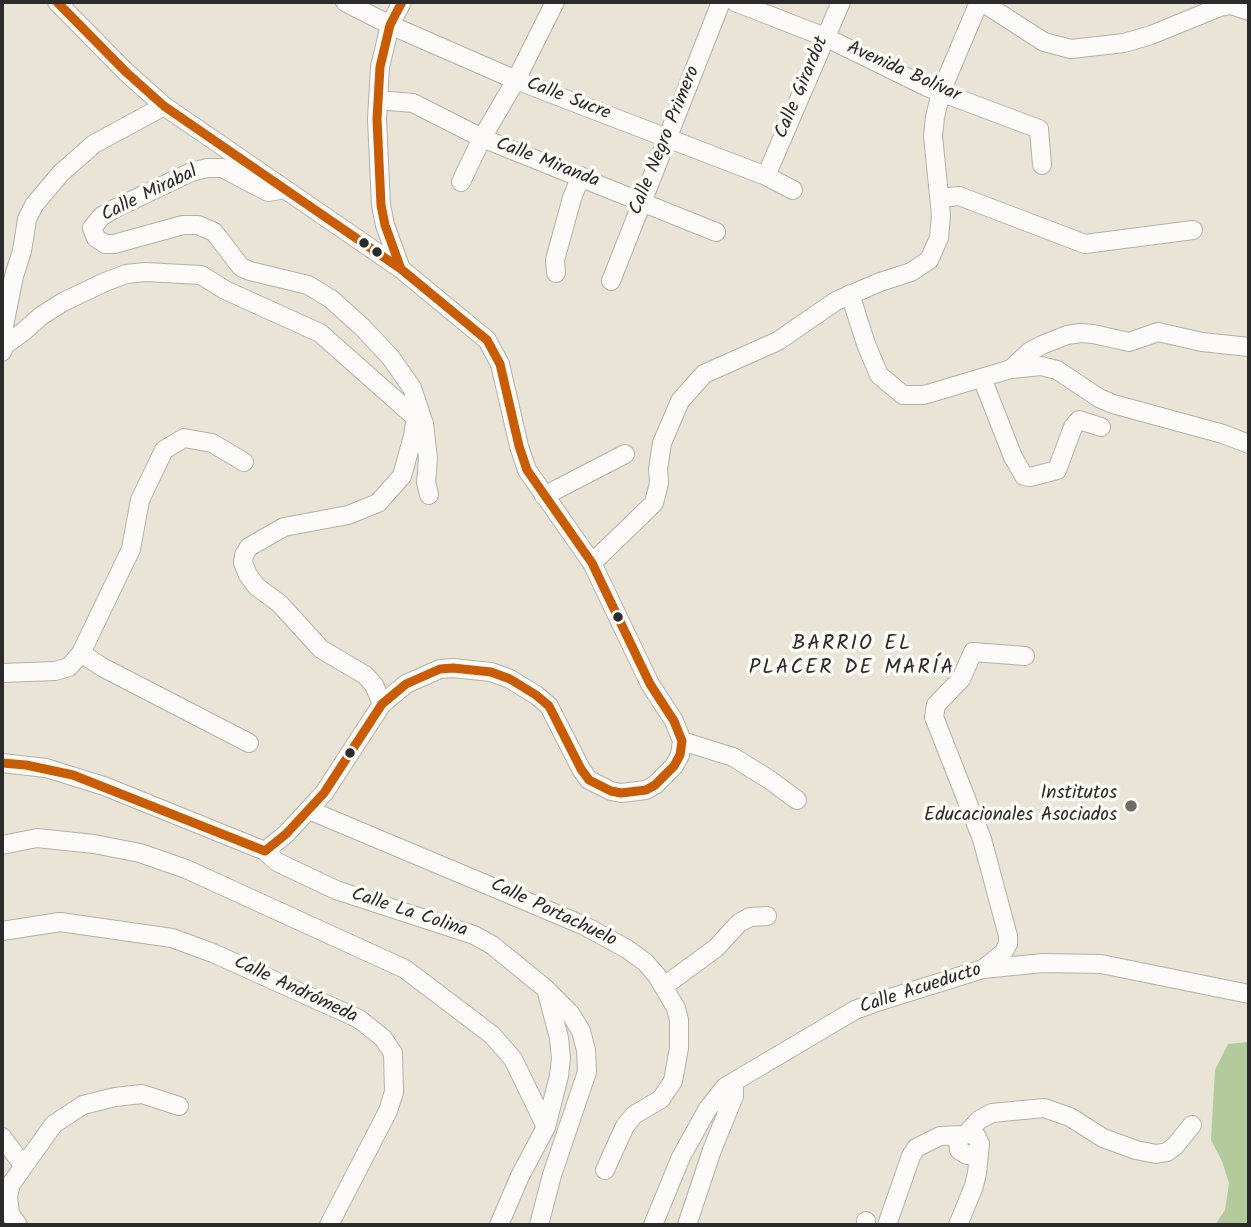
<!DOCTYPE html>
<meta charset="utf-8">
<style>
body{margin:0}
#map{position:relative;width:1251px;height:1227px;overflow:hidden;background:#e9e4d5;font-family:Kalam,sans-serif}
canvas{display:block}
.frame{position:absolute;inset:0;border:4px solid #2b2b2b;pointer-events:none}
</style>
<div id="map">
<canvas width="1251" height="1227"></canvas>
<div class="frame"></div>
</div>
<script>
const g = document.querySelector('canvas').getContext('2d');
g.lineJoin = 'round';
function fill(path, color) {
  g.fillStyle = color;
  g.fill(path, 'evenodd');
}
function poly(rows) {
  const path = new Path2D();
  for (const r of rows) {
    path.moveTo(r[0], r[1]);
    for (let i = 2; i < r.length; i += 2) path.lineTo(r[i], r[i + 1]);
  }
  return path;
}
function trace(path, color, width, dash) {
  g.strokeStyle = color;
  g.lineWidth = width;
  g.lineCap = dash ? 'butt' : 'round';
  g.setLineDash(dash || []);
  g.stroke(path);
}
function write(font, color, halo, rows, align = 'center') {
  g.font = font + ' Kalam,sans-serif';
  g.lineWidth = 7;
  g.setLineDash([]);
  g.textBaseline = 'middle';
  g.strokeStyle = halo;
  g.fillStyle = color;
  for (const [text, x, y, turn = 0] of rows) {
    g.save();
    g.translate(x, y);
    g.rotate((+turn || 0) * Math.PI / 180);
    g.textAlign = isNaN(turn) ? turn : align;
    if (halo) g.strokeText(text, 0, 0);
    g.fillText(text, 0, 0);
    g.restore();
  }
}
const forest = poly([
 [1249,1042,1249,1225,1215,1225,1225,1210,1229,1183,1222,1161,1211,1140,1215,1070,1228,1044]
]);
const minor = poly([
 [57,2,126,72,164,106,401,269,487,340,500,364,519,446,527,470,592,563,650,684,674,721,682,741,680,755,674,766,655,785,646,790,621,793,611,791,589,780,581,769,549,706,536,695,510,679,491,672,453,668,440,669,406,684,382,704,324,793,286,834,265,851],
 [345,2,390,25,516,80,766,176,793,190],
 [735,2,825,37,927,87,1039,129,1042,165],
 [982,2,1044,42,1071,49,1124,43,1151,35,1220,7,1231,5,1249,11],
 [378,100,413,103,482,138,716,232],
 [766,176,841,2],
 [461,182,482,138,516,80,555,2],
 [280,190,268,192,222,168,207,168,191,172,116,208,102,216,92,228,96,238,105,244,114,244,183,225,198,225,214,232,241,267,250,271,308,285,331,299,363,328,391,358,412,388,424,424,428,458,426,482,429,495],
 [941,198,959,196,1085,244,1193,230],
 [401,269,385,225,381,205,377,119,380,67,390,25,402,2],
 [556,273,555,260,572,198,581,176],
 [611,281,721,2],
 [850,294,866,344,879,375,903,395,924,395,1011,369,1041,366,1057,370,1099,398,1113,404,1223,434,1249,444],
 [5,345,23,332,41,316,63,302,105,282,126,274,145,272,201,275,225,290,320,333,416,418],
 [2,352,5,345,4,326,14,276,22,251,27,219,34,205,61,173,94,144,164,106],
 [1011,369,1029,352,1042,345,1067,335,1081,333,1093,334,1129,342,1158,332,1202,342,1249,347],
 [982,378,1013,457,1024,476,1030,477,1057,470,1073,427,1079,420,1101,427],
 [544,496,625,454],
 [592,563,654,503,659,483,658,469,662,443,680,401,704,374,778,341,836,301,880,282,911,272,929,260,939,238,941,215,933,136,935,117,941,92,979,2],
 [81,653,102,667,249,743],
 [2,673,55,671,69,667,81,653,131,549,140,500,164,450,184,438,212,443,244,462],
 [382,704,374,685,365,675,321,649,279,603,257,587,248,575,243,563,244,555,249,547,284,527,348,515,378,503,402,476,413,436,417,410],
 [682,741,733,757,770,780,797,800],
 [2,763,46,768,104,786,265,851,277,862,336,890,474,935,492,945,546,989],
 [309,810,585,926,627,949,645,962,657,976,676,1008,679,1020,679,1048,673,1081,661,1099,634,1115,625,1126,605,1170],
 [2,845,37,838,94,844,140,853,186,869,405,969,492,1035,513,1059,546,1127],
 [2,931,60,922,172,938,213,953,359,1019,383,1038,393,1053,394,1092,388,1111,329,1225],
 [983,969,1003,953,1008,944,1008,936,982,839,934,717,936,705,961,679,973,652,1025,656],
 [664,986,716,948,739,923,750,917,767,916],
 [967,1133,979,1120,992,1113,1044,1108,1070,1117,1103,1138,1136,1150,1156,1154,1167,1152,1175,1146,1192,1125],
 [2,1137,23,1165],
 [18,1225,10,1214,8,1196,11,1184,54,1124,83,1105,115,1097,142,1094,179,1106],
 [499,1225,520,1176,546,1127,559,1076,561,1058,559,1038,546,989,570,1013,581,1031,586,1050,587,1072,552,1175,539,1225],
 [653,1225,681,1157,707,1110,725,1087,855,1010,874,1003,983,969,1043,963,1101,964,1249,994],
 [687,1225,712,1150,734,1096,734,1082],
 [866,1225,866,1221],
 [887,1225,911,1156,916,1148,940,1136,962,1135],
 [958,1225,974,1186,977,1173,980,1144,977,1137,970,1134,962,1135,958,1142,959,1150,967,1155,974,1154,979,1148]
]);
const bus1 = poly([
 [401,269,385,225,381,205,377,119,380,67,390,25,402,2],
 [2,763,26,765,73,775,265,851,286,834,324,793,382,704,406,684,440,669,453,668,491,672,510,679,536,695,549,706,581,769,589,780,611,791,621,793,646,790,655,785,674,766,680,755,682,741,674,721,650,684,592,563,527,470,519,446,500,364,487,340,401,269,164,106,126,72,57,2]
]);
const markers = [
 [364,243,6,"#2b2b2b"],
 [377,252,6,"#2b2b2b"],
 [618,617,6,"#2b2b2b"],
 [350,753,6,"#2b2b2b"],
 [1131,806,7,"#6e6c66"]
];
const streetNames = [
 ["Avenida Bolívar",903,73,24],
 ["Calle Girardot",803,88,-67],
 ["Calle Sucre",568,100,21],
 ["Calle Negro Primero",666,141,-68],
 ["Calle Miranda",547,164,21],
 ["Calle Mirabal",150,195,-26],
 ["Calle La Colina",409,914,18],
 ["Calle Portachuelo",553,914,25],
 ["Calle Acueducto",921,990,-18],
 ["Calle Andrómeda",295,991,25]
];
const poiNames = [
 ["Institutos",1117,795],
 ["Educacionales Asociados",1117,817]
];
const neighbourhoodNames = [
 ["BARRIO EL",852,645],
 ["PLACER DE MARÍA",852,669]
];
fill(forest, '#b3ca9c');
trace(minor, '#b4b0a7', 20);
trace(minor, '#fcfbf9', 18);
trace(bus1, '#c95b00', 9);
for (const [x, y, r, color] of markers) {
  const dot = new Path2D();
  dot.arc(x, y, r, 0, 2 * Math.PI);
  g.fillStyle = color;
  g.fill(dot);
  trace(dot, '#fdfcf7', 2.5);
}
write('19px', '#2b2b2b', '#fdfcf7', streetNames);
write('19px', '#2b2b2b', '#fdfcf7', poiNames, 'right');
g.letterSpacing = '2px';
write('21px', '#2b2b2b', '#fdfcf7', neighbourhoodNames);
g.letterSpacing = '0px';
</script>
